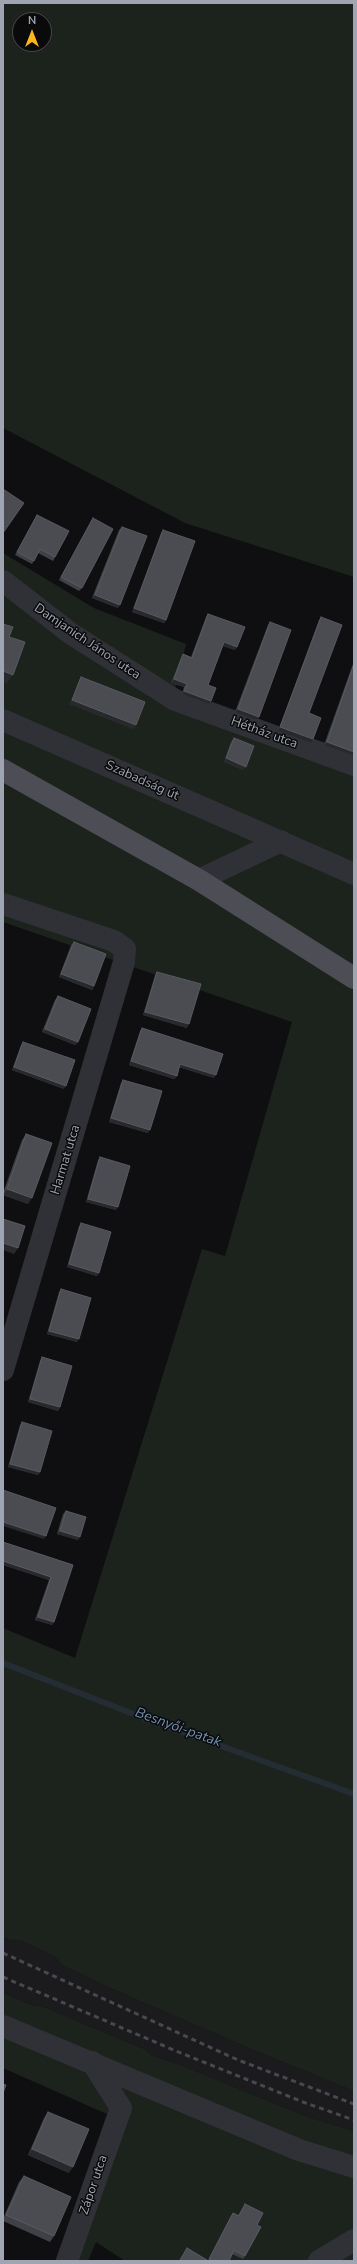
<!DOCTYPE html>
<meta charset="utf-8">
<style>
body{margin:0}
#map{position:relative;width:357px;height:2264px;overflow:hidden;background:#0f0f11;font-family:"Nunito Sans",sans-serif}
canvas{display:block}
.frame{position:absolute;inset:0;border:4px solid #9fa5b2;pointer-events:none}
.north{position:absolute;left:12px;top:12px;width:40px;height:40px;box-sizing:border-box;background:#0a0a0b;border:1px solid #46484e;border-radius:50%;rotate:0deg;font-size:11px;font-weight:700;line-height:16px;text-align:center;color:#9fa5b2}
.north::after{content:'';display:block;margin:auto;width:14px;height:18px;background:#fcb51c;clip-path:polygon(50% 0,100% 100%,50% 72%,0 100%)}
</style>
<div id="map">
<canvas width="357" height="2264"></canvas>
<div class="frame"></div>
<div class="north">N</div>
</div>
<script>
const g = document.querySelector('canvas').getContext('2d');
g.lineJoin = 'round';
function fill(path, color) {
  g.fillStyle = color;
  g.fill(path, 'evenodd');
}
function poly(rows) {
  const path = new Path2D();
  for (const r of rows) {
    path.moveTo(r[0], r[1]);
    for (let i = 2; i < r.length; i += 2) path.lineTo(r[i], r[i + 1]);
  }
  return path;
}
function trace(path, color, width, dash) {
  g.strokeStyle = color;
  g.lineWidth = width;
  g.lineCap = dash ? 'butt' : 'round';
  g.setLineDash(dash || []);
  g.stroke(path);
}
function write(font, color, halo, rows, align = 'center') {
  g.font = font + ' "Nunito Sans",sans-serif';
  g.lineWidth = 3;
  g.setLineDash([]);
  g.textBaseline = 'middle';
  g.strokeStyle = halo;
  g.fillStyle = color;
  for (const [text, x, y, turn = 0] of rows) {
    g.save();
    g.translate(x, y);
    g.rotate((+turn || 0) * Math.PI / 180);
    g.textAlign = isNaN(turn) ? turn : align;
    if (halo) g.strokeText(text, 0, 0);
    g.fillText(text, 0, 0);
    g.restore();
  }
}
const built = poly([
 [3,1936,10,1940,22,1941,55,1957,64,1966,108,1987,258,2052,354,2091,354,2131,308,2117,178,2064,153,2056,144,2049,44,2007,32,2005,3,1993]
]);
const green = poly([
 [3,3,354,3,354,577,185,523,3,428],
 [20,20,44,20,44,44,20,44],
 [3,553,94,608,186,644,174,693,354,756,354,2091,258,2052,108,1987,64,1966,55,1957,22,1941,10,1940,3,1936,3,1628,75,1658,202,1249,225,1256,292,1022,3,922],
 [3,1993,32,2005,44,2007,144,2049,153,2056,178,2064,308,2117,354,2131,354,2261,125,2261,96,2242,88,2261,55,2261,109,2115,3,2068]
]);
const stream = poly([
 [3,1663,141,1717,354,1794]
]);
const minor = poly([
 [3,581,70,633,175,700,354,765],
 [3,720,354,874],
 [199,880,281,841],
 [3,904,114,941,125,949,124,962,3,1370],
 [3,2026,299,2150,354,2167],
 [92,2062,121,2108],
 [67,2261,121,2108],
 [319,2261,354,2240]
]);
const major = poly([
 [3,770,199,880,354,978]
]);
const rail = poly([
 [3,1953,238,2060,354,2104],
 [3,1977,176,2051,303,2102,354,2120]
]);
const wall = poly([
 [37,515,55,557,53,561,38,553,32,564,15,555],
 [93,518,82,588,79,591,59,580],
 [122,527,118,608,92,598,119,530],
 [163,530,166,620,164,623,132,612,161,533],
 [208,614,235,650,223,646,208,685,211,701,209,704,182,694,184,687,171,683,181,658,183,654,191,657,206,617],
 [321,617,309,713,311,743,278,731,319,620],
 [270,622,259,717,256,720,235,712,268,625],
 [354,661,354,756,324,745],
 [81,677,134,729,70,704,79,681],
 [234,738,243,770,224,762,231,742],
 [74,942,94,986,92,990,59,977,71,945],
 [157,972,187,1028,143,1015,155,975],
 [58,996,78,1042,75,1045,42,1032,55,1000],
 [142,1028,214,1078,179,1067,177,1076,174,1079,129,1065,140,1031],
 [23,1042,64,1089,12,1070,21,1045],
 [123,1080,148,1133,109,1122,121,1083],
 [26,1134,28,1204,3,1195,3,1193,22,1140],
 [100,1157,116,1210,86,1202,98,1160],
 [81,1223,99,1273,97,1276,67,1267,79,1226],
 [61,1289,77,1342,47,1334,59,1292],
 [42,1357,60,1407,58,1411,28,1402,40,1361],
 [22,1422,40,1472,38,1475,8,1467,20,1425],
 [66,1511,78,1540,57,1534,63,1514],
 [3,1542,73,1565,54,1622,52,1625,35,1620,49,1580,3,1565],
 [48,2112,69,2173,28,2155,44,2118],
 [24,2176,54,2236,50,2242,3,2221,3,2219,19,2182],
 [245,2204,257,2225,245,2256,243,2259,232,2254,229,2261,208,2261,231,2216,233,2213,238,2215]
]);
const shadedWall = poly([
 [95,595,120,605,118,608,92,598],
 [134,608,166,620,164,623,132,612],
 [224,642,237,647,235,650,222,646],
 [3,671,13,675,7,683,3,682],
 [174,679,187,684,184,687,171,683],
 [184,691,211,701,209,704,182,694],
 [72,700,136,725,134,729,70,704],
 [238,709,259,717,256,720,235,712],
 [280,727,313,739,311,743,278,731],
 [327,742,354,752,354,756,324,745],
 [226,758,246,767,243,770,224,762],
 [61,974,94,986,92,990,59,977],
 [145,1012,189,1024,187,1028,143,1015],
 [45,1029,78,1042,75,1045,42,1032],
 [131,1061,177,1076,174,1079,129,1065],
 [180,1064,216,1075,214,1078,178,1067],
 [14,1067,66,1086,64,1089,12,1070],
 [111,1118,150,1130,148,1133,109,1122],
 [7,1189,32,1198,28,1204,3,1195],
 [88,1199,118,1207,116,1210,86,1202],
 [3,1243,18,1248,14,1254,3,1250],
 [69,1264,99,1273,97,1276,67,1267],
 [49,1331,79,1339,77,1342,47,1334],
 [30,1399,60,1407,58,1411,28,1402],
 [10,1464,40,1472,38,1475,8,1467],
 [3,1522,46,1536,44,1539,3,1526],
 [60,1531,80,1537,78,1540,57,1534],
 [3,1561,51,1577,49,1580,3,1565],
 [38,1617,54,1622,52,1625,35,1620],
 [32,2149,73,2167,69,2173,28,2155]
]);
const building = poly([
 [3,489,24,503,3,533,3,489],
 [37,515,69,531,55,557,40,549,34,561,17,552,37,515],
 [93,518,113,529,82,588,61,577,93,518],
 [122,527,147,536,120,605,95,595,122,527],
 [163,530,195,541,166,620,134,608,163,530],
 [208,614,245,627,237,647,224,642,208,685,216,688,211,701,184,691,187,684,174,679,183,654,192,658,208,614],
 [321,617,342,625,309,713,321,718,313,739,280,727,321,617],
 [270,622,291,630,259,717,238,709,270,622],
 [3,624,13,627,9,637,25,642,13,675,3,671,3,624],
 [354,664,354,752,327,742,354,664],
 [81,677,145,702,136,725,72,700,81,677],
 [234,738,254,746,246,767,226,758,234,738],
 [74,942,106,954,94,986,61,974,74,942],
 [157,972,201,984,189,1024,145,1012,157,972],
 [58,996,91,1009,78,1042,45,1029,58,996],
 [142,1028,223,1054,216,1075,180,1064,177,1076,131,1061,142,1028],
 [23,1042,75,1060,66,1086,14,1067,23,1042],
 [123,1080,162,1091,150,1130,111,1118,123,1080],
 [26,1134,52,1143,32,1198,7,1189,26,1134],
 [100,1157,130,1166,118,1207,88,1199,100,1157],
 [3,1219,25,1226,18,1248,3,1243,3,1219],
 [81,1223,111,1232,99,1273,69,1264,81,1223],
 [61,1289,91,1298,79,1339,49,1331,61,1289],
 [42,1357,72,1366,60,1407,30,1399,42,1357],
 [22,1422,52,1431,40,1472,10,1464,22,1422],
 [3,1490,56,1508,46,1536,3,1522,3,1490],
 [66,1511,86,1517,80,1537,60,1531,66,1511],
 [3,1542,73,1565,54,1622,38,1617,51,1577,3,1561,3,1542],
 [3,2084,6,2085,3,2093,3,2084],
 [48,2112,89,2129,73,2167,32,2149,48,2112],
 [24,2176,71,2197,54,2236,6,2215,24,2176],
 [245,2204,263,2213,257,2225,261,2227,245,2256,234,2250,229,2261,213,2261,209,2259,233,2213,239,2216,245,2204],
 [187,2248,207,2260,207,2261,182,2261,180,2260,187,2248]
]);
const streetNames = [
 ["Damjanich János utca",87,642,34],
 ["Hétház utca",264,733,20],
 ["Szabadság út",142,781,24],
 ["Harmat utca",66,1160,-73],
 ["Zápor utca",94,2185,-71]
];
const waterNames = [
 ["Besnyői-patak",178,1728,20]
];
fill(built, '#1b1b1e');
fill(green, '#1b231c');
trace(stream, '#252d34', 6);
trace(minor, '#303136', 22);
trace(major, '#4c4d55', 22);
trace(rail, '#47494f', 3, [5, 4]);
fill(wall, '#3f4146');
fill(shadedWall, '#28292c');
fill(building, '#4a4c52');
trace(building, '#575a61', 1);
write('13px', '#9fa5b2', '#0a0a0b', streetNames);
write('italic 14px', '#7392b1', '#0a0a0b', waterNames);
</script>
